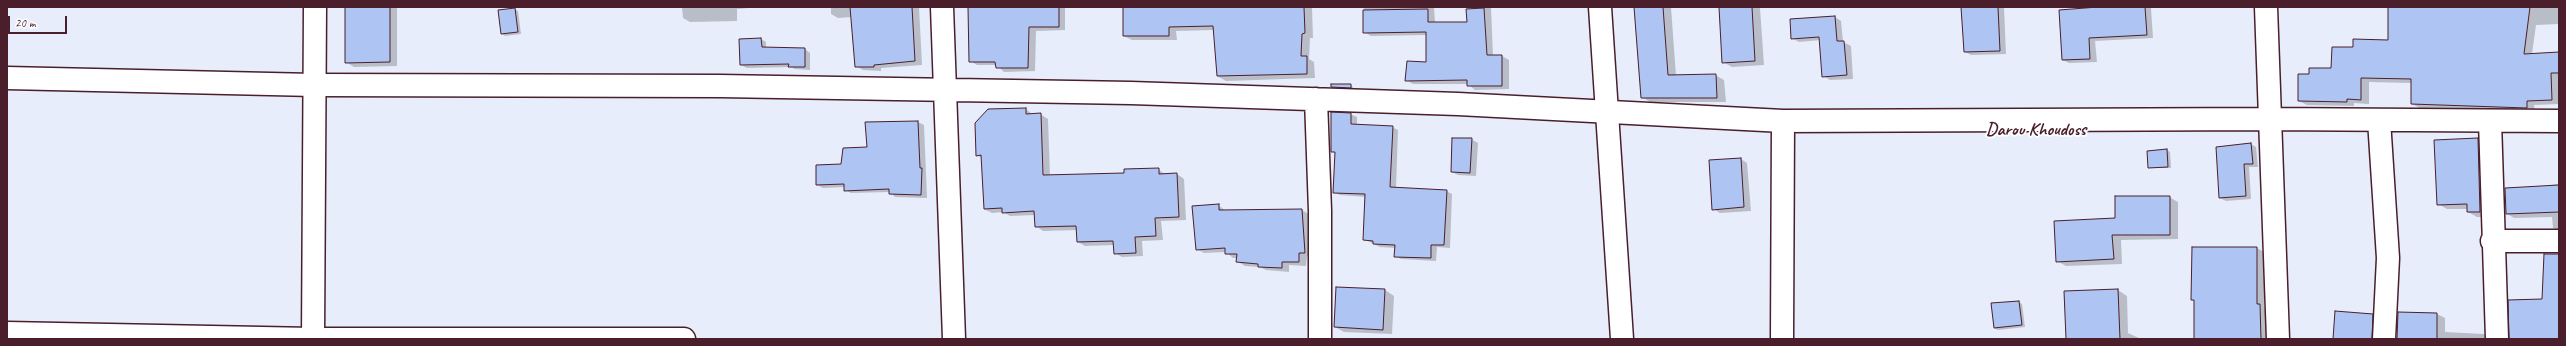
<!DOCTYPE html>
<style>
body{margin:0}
#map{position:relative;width:2566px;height:346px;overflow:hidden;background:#e7edfb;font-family:Caveat,sans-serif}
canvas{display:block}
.frame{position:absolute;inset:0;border:8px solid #4a1f2b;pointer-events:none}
.scale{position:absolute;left:8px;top:16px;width:59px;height:18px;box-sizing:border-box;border:2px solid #4a1f2b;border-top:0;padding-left:5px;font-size:12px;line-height:14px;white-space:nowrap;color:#4a1f2b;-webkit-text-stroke:3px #fff;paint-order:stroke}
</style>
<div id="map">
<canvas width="2566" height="346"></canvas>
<div class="frame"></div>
<div class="scale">20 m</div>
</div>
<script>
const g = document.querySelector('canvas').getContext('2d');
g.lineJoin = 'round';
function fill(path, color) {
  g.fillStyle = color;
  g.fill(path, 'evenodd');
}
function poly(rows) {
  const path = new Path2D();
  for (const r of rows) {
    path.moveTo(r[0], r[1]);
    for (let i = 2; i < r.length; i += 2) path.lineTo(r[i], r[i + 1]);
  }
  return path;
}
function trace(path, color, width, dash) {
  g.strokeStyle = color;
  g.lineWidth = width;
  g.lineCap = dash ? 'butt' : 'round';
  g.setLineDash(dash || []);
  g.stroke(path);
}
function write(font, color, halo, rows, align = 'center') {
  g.font = font + ' Caveat,sans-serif';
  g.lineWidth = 3.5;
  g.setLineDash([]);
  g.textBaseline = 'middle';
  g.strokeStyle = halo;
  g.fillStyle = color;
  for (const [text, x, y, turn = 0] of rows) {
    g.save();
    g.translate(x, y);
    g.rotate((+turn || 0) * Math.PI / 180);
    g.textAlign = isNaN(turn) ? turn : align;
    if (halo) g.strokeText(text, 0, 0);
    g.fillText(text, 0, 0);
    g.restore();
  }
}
const shadow = poly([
 [346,7,397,7,397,66,354,67,346,62],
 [682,7,761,7,737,9,737,21,690,22,683,18],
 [831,7,919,7,922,65,881,68,881,71,863,70,856,66,852,17,838,18,831,14],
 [969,7,1065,7,1065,30,1036,31,1035,71,1004,72,997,65,977,65,970,61],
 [1124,7,1312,7,1313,38,1310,38,1309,59,1314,62,1315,78,1226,81,1217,76,1214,30,1176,31,1177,40,1132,40,1124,36],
 [1364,7,1434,7,1435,23,1467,23,1466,7,1491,7,1493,56,1502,56,1509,60,1509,89,1475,90,1468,84,1413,84,1406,80,1427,63,1427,35,1371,36,1364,32],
 [1635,7,1671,7,1676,76,1715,75,1724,80,1726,102,1650,102,1642,97],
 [1720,7,1760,8,1764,65,1732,67,1723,62],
 [1962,7,2004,7,2006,54,1971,55,1965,52],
 [2112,7,2151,8,2153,38,2095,41,2097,62,2069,63,2063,60],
 [2389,7,2559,7,2559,24,2536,25,2532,54,2559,53,2559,104,2534,105,2535,112,2420,108,2412,104,2412,83,2369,82,2369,104,2354,103,2354,106,2307,105,2299,101,2310,75,2332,69,2354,48,2389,41],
 [515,9,518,11,521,34,505,36,502,34],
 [1835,17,1841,21,1843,42,1851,46,1853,79,1830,80,1823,76,1821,40,1799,42,1792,38],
 [761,39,766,42,766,49,805,49,810,53,810,70,795,69,790,67,747,68,741,65],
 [1351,85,1354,89,1332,87],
 [1026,109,1033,115,1040,114,1048,119,1050,176,1126,174,1158,169,1166,175,1177,174,1184,179,1186,220,1161,221,1163,240,1142,241,1143,256,1122,257,1115,253,1114,245,1085,246,1078,242,1078,230,1043,231,1036,226,1035,215,1010,216,1003,212,992,213,984,209,982,158,977,155],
 [1350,114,1357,117,1357,125,1392,127,1398,130,1396,188,1446,191,1452,194,1450,248,1437,247,1436,261,1401,259,1395,256,1396,248,1380,247,1364,239,1366,197,1340,195,1334,192,1336,153,1332,151],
 [918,122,924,125,927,198,895,197,890,192,851,193,845,190,845,187,823,188,817,185,842,165],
 [1471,139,1478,143,1476,176,1458,175,1452,172],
 [2478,139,2487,144,2489,217,2477,217,2468,212,2468,209,2447,209,2438,204],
 [2251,144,2256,147,2258,167,2249,167,2251,199,2226,201,2220,198],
 [2167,150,2170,152,2171,168,2149,168],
 [1741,159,1747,163,1751,211,1720,213,1713,209],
 [2559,184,2559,231,2553,228,2552,217,2514,218,2506,213,2550,185],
 [2169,197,2178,202,2178,239,2121,240,2122,264,2066,266,2057,261,2116,219],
 [1218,205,1226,211,1302,210,1310,215,1312,256,1307,256,1306,266,1289,265,1289,272,1266,270,1260,267,1245,266,1237,261,1237,258,1233,258,1226,252,1204,253,1197,249],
 [2257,248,2264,252,2264,307,2267,309,2268,339,2195,339,2195,301,2192,300],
 [1385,290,1394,296,1392,334,1344,332,1335,327],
 [2118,290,2127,296,2128,333,2141,339,2067,339,2066,292],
 [2019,302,2022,304,2025,327,1998,330,1994,328,1992,304],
 [2437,314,2445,318,2445,332,2484,334,2493,339,2397,339],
 [2372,315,2379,319,2379,339,2334,339]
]);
const building = poly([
 [345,7,390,7,390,62,345,63,345,7],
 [850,7,912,7,915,61,874,65,874,67,855,67,850,7],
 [968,7,1059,7,1059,27,1029,27,1028,68,996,68,995,62,969,62,968,7],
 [1123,7,1304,7,1305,33,1302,34,1301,56,1307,56,1307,74,1217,76,1213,26,1169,27,1169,36,1123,36,1123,7],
 [1634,7,1663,7,1668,75,1716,74,1717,98,1641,98,1634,7],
 [1719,7,1752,7,1755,61,1722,63,1719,7],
 [1961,7,1998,7,2000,51,1964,52,1961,7],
 [2098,7,2145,7,2147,35,2089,38,2090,59,2062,60,2059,10,2098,7],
 [2388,7,2530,7,2524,54,2559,52,2559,73,2551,73,2552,100,2527,101,2527,108,2411,104,2411,79,2361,78,2361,100,2347,99,2347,102,2298,101,2298,74,2309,74,2309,68,2331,68,2332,47,2353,47,2353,39,2388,40,2388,7],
 [515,8,518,32,501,34,498,10,515,8],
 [1484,8,1487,55,1502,55,1502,86,1467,86,1467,80,1405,81,1407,61,1426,62,1426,32,1363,33,1363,10,1428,9,1428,22,1467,22,1466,9,1484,8],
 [1835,16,1837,41,1844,41,1847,75,1822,77,1819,37,1791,39,1790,19,1835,16],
 [761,38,762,47,805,48,805,67,788,67,789,64,740,65,739,39,761,38],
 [1331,84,1351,84,1351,88,1331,87,1331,84],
 [1026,108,1026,114,1041,113,1043,175,1124,173,1124,169,1159,168,1159,174,1177,173,1179,217,1155,218,1156,236,1135,237,1136,253,1114,254,1113,241,1077,242,1076,226,1035,227,1034,211,1002,213,1002,208,984,209,981,155,976,156,975,123,988,109,1026,108],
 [1331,112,1351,113,1351,124,1393,126,1390,187,1447,190,1444,245,1431,245,1431,258,1394,257,1395,245,1373,244,1373,241,1363,240,1365,194,1333,193,1335,152,1331,152,1331,112],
 [918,121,920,168,922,168,921,195,889,194,889,189,844,191,844,184,816,185,816,165,841,164,843,148,867,147,865,122,918,121],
 [1452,138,1472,138,1470,173,1451,172,1452,138],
 [2478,138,2480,212,2467,212,2467,204,2437,205,2434,140,2478,138],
 [2251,143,2253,164,2244,164,2246,196,2219,198,2216,147,2251,143],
 [2167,149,2168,167,2148,168,2147,151,2167,149],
 [1741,158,1744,207,1712,210,1709,160,1741,158],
 [2559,185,2559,212,2506,214,2505,188,2559,185],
 [2115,196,2170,196,2170,235,2112,235,2114,259,2056,262,2054,221,2115,218,2115,196],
 [1219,204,1219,210,1302,209,1305,253,1299,253,1299,262,1282,262,1282,268,1258,267,1258,264,1236,262,1237,254,1225,254,1225,248,1196,250,1192,206,1219,204],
 [2192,247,2257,247,2257,304,2260,304,2261,339,2194,339,2194,300,2191,300,2192,247],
 [2544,254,2559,254,2559,339,2509,339,2508,300,2542,299,2544,254],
 [1336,287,1385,289,1383,330,1334,327,1336,287],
 [2118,289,2120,339,2066,339,2064,291,2118,289],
 [2019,301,2022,325,1994,328,1991,303,2019,301],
 [2335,311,2373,314,2372,339,2333,339,2335,311],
 [2398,312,2437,313,2437,339,2397,339,2398,312]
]);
const street = poly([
 [942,7,954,339],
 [2266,7,2278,339],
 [7,78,314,85,720,86,1131,93,1458,104,1783,121,2269,119,2559,121],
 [1316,99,1320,211,1320,339],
 [2379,120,2388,258,2384,339],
 [2490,121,2497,339],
 [2492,241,2559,241],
 [7,333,313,339,684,339],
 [1782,339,1783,121]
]);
const secondary = poly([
 [1600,7,1622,339],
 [313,339,315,7]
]);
const districtNames = [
 ["Darou Khoudoss",2036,130]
];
fill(shadow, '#0003');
fill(building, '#aec4f2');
trace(building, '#4a1f2b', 1);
trace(street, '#4a1f2b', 25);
trace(secondary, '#4a1f2b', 25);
trace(street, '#fff', 22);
trace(secondary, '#fff', 22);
write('bold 18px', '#4a1f2b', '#fff', districtNames);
</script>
